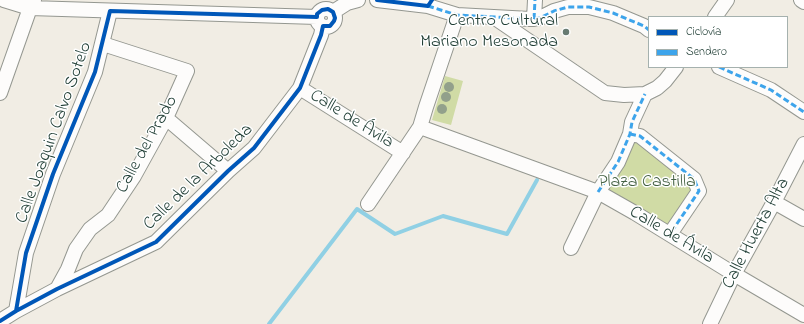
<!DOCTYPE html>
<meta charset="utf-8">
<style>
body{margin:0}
#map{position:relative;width:804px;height:324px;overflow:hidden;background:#f1ede4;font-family:"Indie Flower",sans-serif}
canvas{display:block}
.legend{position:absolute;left:648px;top:16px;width:140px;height:52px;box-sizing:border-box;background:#fff;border:1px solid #a5b1ae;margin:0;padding:5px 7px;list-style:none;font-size:12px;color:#1f3d34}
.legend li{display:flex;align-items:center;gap:8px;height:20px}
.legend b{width:20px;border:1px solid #a5b1ae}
</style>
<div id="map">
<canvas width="804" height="324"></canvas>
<ul class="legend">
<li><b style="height:5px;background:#0057b8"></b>Ciclovía</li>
<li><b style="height:5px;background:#3da4eb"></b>Sendero</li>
</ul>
</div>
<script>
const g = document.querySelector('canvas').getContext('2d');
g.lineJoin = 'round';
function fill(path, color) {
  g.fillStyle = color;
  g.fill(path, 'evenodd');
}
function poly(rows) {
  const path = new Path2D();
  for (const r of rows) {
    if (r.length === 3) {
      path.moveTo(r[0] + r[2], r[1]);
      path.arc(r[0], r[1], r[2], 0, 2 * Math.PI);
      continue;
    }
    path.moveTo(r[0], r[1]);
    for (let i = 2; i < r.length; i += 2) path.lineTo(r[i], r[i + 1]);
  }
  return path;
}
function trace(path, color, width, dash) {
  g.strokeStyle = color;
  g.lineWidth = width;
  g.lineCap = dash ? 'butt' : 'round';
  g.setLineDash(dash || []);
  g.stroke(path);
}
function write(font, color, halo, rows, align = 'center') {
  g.font = font + ' "Indie Flower",sans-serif';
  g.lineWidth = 3;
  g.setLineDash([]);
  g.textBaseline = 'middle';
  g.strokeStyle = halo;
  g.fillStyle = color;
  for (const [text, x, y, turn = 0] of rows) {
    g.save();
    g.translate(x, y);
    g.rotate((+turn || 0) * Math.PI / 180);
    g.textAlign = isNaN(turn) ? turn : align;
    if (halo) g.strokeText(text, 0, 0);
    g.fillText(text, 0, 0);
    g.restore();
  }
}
const green = poly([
 [445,76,463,81,451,125,432,120],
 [633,138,639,139,696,190,668,232,605,192]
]);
const stream = poly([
 [269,324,357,209,395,234,443,216,507,234,537,180]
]);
const minor = poly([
 [4,0,30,8,317,17],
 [377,0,428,6,457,15,530,19,540,18,554,11,568,7,589,7,613,13,644,26,649,30],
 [801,0,804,2],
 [326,18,9],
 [333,12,347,3,358,0],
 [715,17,727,0],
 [495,18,605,93,624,95,645,94,657,88,665,81,676,67],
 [534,19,535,0],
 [719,67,771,90,804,112],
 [300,88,403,153],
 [0,93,30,8,34,0],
 [166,118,228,171],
 [420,127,598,192,635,213,734,274,804,315],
 [630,134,640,136,694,179,699,191,670,234],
 [774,202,804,219],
 [368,204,420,127,426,107,457,15],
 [571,248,598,192,618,162,630,134,632,122,645,94],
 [57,289,68,269,76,249,90,229,108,215,134,176,166,118,187,71,103,44],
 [16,311,26,253,53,174,95,72,110,11],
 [0,321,16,311,57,289,156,242,228,171,254,148,300,88,321,35,323,26],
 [710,324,734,274,774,202,804,144]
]);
const quiet = poly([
 [428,6,457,15,530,19,540,18,554,11,568,7,589,7,613,13,644,26,649,30],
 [534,19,535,0],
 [719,67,771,90,804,112],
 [630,134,640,136,694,179,699,191,670,234],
 [598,192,618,162,630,134,632,122,645,94]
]);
const cycleway = poly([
 [377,0,428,6,432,0],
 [0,321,16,311,57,289,156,242,228,171,254,148,300,88,321,35,323,26,330,26,334,21,335,18,333,12,328,9,322,10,317,14,317,17,110,11,95,72,53,174,26,253,16,311]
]);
const trees = [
 [449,87],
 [446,97],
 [442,109]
];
const markers = [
 [566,32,4,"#687b72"]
];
const poiNames = [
 ["Centro Cultural",558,22],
 ["Mariano Mesonada",558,43]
];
const streetNames = [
 ["Calle de Ávila",351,120,32],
 ["Calle Joaquin Calvo Sotelo",55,133,-70],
 ["Calle del Prado",148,145,-61],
 ["Calle de la Arboleda",199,178,-44],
 ["Calle Huerta Alta",757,234,-62],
 ["Calle de Ávila",671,236,31]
];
const parkNames = [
 ["Plaza Castilla",647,183]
];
fill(green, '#d0dba5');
trace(stream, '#90d0e4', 4);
trace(minor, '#949790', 16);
trace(minor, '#fdfcfb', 14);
trace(quiet, '#3da4eb', 3, [6, 3]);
trace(cycleway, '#0057b8', 4);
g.fillStyle = '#92a08b';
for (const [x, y] of trees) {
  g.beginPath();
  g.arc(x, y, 5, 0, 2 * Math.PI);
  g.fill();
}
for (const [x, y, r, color] of markers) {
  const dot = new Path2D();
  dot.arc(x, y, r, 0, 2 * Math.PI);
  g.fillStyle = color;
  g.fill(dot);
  trace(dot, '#fff', 1.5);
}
write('18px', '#1f3d34', '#fff', poiNames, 'right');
write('18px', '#1f3d34', '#fff', streetNames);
write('18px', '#446143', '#fff', parkNames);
</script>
